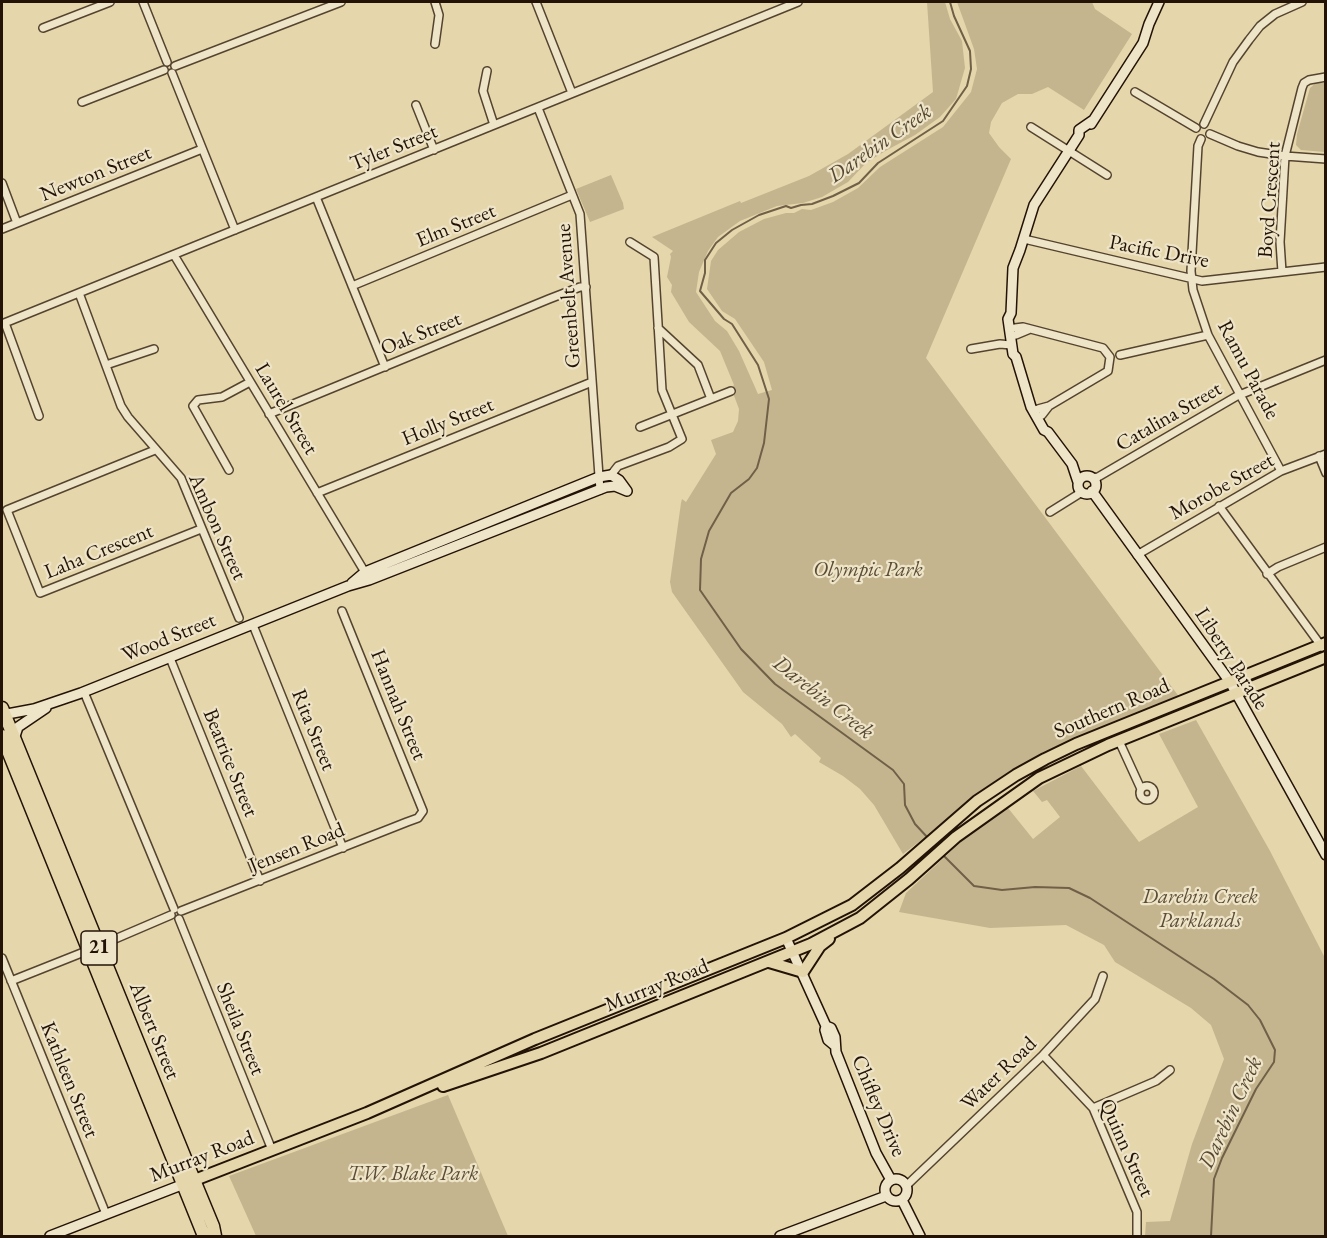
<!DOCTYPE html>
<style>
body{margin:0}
#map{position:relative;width:1327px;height:1238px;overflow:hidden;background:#e5d6ab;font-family:"EB Garamond",serif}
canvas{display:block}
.frame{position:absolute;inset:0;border:3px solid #231306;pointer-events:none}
</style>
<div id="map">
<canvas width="1327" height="1238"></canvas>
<div class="frame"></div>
</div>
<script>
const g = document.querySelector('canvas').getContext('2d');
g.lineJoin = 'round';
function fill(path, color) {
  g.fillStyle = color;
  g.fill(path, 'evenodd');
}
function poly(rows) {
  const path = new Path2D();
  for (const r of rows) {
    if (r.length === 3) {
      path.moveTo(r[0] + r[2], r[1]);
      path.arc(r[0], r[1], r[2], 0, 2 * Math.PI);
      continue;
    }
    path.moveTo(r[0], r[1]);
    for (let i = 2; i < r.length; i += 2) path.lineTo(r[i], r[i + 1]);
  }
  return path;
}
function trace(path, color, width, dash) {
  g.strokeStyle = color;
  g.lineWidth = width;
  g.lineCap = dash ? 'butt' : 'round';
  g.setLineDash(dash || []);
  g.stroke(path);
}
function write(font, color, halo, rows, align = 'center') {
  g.font = font + ' "EB Garamond",serif';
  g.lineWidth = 4.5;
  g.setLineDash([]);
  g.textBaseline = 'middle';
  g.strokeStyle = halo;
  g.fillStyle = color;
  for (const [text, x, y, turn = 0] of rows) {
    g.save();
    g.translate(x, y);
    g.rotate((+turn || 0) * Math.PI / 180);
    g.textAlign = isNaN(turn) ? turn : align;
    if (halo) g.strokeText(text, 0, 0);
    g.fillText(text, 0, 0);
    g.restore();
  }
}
const green = poly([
 [927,2,945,2,950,19,962,41,965,68,956,99,940,117,915,135,887,150,866,163,848,182,822,197,803,203,777,206,740,221,718,237,708,251,699,272,696,292,715,321,727,331,739,351,758,394,772,390,764,362,735,319,722,311,707,289,711,261,718,250,739,232,764,219,786,213,794,213,802,209,811,210,833,202,858,188,880,167,943,127,971,92,977,69,974,49,957,2,1092,2,1095,9,1132,34,1084,110,1048,87,1032,94,1018,94,1002,103,991,122,989,133,999,147,1011,159,926,358,1180,698,1064,745,970,803,903,854,874,805,860,789,843,776,819,762,821,758,795,734,791,737,782,724,743,692,672,592,670,582,681,503,682,499,686,502,716,454,711,440,733,432,738,421,739,409,733,393,732,387,734,385,720,351,689,322,671,292,672,285,667,277,671,257,670,254,673,251,652,237,740,201,741,203,809,176,848,154,933,92],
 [1316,83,1325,83,1325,152,1301,150,1296,145,1297,134,1310,88],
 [611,175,623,203,624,209,590,222,576,189],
 [1196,720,1270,851,1325,958,1325,1236,1145,1236,1146,1222,1170,1221,1192,1144,1224,1059,1211,1025,1191,1008,1115,962,1104,945,1066,925,990,928,899,912,906,893,963,840,1008,808,1033,839,1060,817,1047,800,1042,802,1033,791,1081,766,1139,842,1198,807,1159,734],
 [448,1095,508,1236,256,1236,229,1176]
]);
const stream = poly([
 [928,838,915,824,905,805,904,784,893,770,775,684,741,649,700,590,701,559,709,531,731,493,749,479,757,468,764,443,769,399,758,365,732,324,724,319,700,291,705,273,705,260,716,243,732,230,759,215,786,206,791,208,801,205,812,204,833,196,859,183,878,163,943,121,967,86,971,69,970,51,954,16,950,2],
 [941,853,974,886,1002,890,1035,887,1069,888,1090,898,1214,979,1248,1005,1260,1020,1275,1050,1274,1062,1256,1089,1222,1158,1214,1179,1211,1236]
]);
const street = poly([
 [143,2,167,62],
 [536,2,572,93],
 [43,28,110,2],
 [435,44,439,15,435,2],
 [175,66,341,2],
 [487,71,483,91,494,125],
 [172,73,235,230],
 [1135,92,1196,128],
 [82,102,164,70],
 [416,105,434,150],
 [538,108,580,214,600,490],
 [1204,124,1233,62,1249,40,1260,26,1275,14,1302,2],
 [1031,127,1107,175],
 [1210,134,1238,146,1258,152,1285,156,1326,159],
 [1201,139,1198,146,1191,271,1193,290,1208,335,1281,471],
 [2,183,17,223],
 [316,197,385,367],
 [2,229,202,149],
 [1024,239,1202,281,1326,267],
 [174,255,366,574],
 [1282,272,1280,242,1285,156,1302,88,1304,83,1309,80,1326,77],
 [352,286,572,195],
 [79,293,121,406,128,417,181,478,239,618],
 [5,323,39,416],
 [2,324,798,2],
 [658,328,698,365,711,399],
 [1015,328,1023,327,1103,348,1110,357,1108,371,1049,406,1038,409],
 [1016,335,1028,330],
 [971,349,1000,344,1011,345],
 [1120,355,1208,335],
 [106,365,154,349],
 [269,414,549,299,580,287,586,287],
 [1042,415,1049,406],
 [640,427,731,391],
 [155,450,7,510,40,593,201,529],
 [1319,456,1326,473],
 [229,470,193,406,198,400,222,397,250,382],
 [611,475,618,466,669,447,682,439,662,390,654,257,630,242],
 [1092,478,1098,477,1237,396,1326,360],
 [317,493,592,382],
 [1219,506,1322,647],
 [1050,512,1082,492],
 [1137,555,1281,471,1326,454],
 [1267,574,1278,567,1326,547],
 [253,625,343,848],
 [170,658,260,881],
 [84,692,174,909],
 [1119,741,1141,789],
 [1147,793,7],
 [181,911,407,822,418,818,423,811,342,611],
 [179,919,272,1150],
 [99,949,108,942,171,915],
 [2,958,106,1214],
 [11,981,89,950],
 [1043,1055,1093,1108,1137,1212,1137,1236],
 [1093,1108,1156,1081,1170,1070],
 [906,1186,1043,1055,1095,999,1103,976]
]);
const secondary = poly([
 [1091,124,1143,43,1149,24,1159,2],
 [1087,485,9],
 [1078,482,1072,464,1048,432,1044,430,1031,407,1016,357,1013,354,1008,319,1011,313,1013,268,1020,250,1034,205,1079,135,1079,130,1092,121],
 [1092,491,1230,682,1326,855],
 [352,583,365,572,599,477,611,475,619,480,627,491],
 [2,715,34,709,81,693,348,586,369,580,606,487,615,486,627,491],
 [14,739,18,727,46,708],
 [786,938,826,1026,831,1028,835,1037,836,1052,876,1153,891,1180],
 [826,1026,825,1030,828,1040,834,1045],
 [896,1190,11],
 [902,1200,920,1236],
 [50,1236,184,1184],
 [780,1236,886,1196]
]);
const primary = poly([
 [769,962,803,972,820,946,829,939],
 [443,1086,541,1053,811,944,860,918,909,879,956,837,1039,778,1108,745,1326,657],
 [187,1183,367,1113,535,1039,786,938,852,905,900,868,977,801,1016,775,1045,759,1076,744,1326,643]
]);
const highway = poly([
 [2,708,194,1180,213,1226,215,1236],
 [2,736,204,1236]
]);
const shields = [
 [99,948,36]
];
const shieldNames = [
 ["21",99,948]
];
const streetNames = [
 ["Tyler Street",394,148,-22],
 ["Newton Street",96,174,-22],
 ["Boyd Crescent",1270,200,-86],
 ["Elm Street",456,226,-22],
 ["Pacific Drive",1159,252,11],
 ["Greenbelt Avenue",569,296,-94],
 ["Oak Street",421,334,-22],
 ["Ramu Parade",1248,370,62],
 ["Laurel Street",286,409,59],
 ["Catalina Street",1169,417,-30],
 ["Holly Street",448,422,-22],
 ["Morobe Street",1222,487,-29],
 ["Ambon Street",217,527,66],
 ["Laha Crescent",99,552,-22],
 ["Wood Street",169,638,-22],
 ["Liberty Parade",1231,659,57],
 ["Hannah Street",398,705,68],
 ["Southern Road",1112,709,-23],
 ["Rita Street",313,730,68],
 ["Beatrice Street",230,763,68],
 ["Jensen Road",297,848,-22],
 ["Murray Road",657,986,-22],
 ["Sheila Street",240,1029,68],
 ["Albert Street",154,1031,68],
 ["Water Road",999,1074,-44],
 ["Kathleen Street",69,1080,68],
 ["Chifley Drive",878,1106,67],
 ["Quinn Street",1126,1148,66],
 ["Murray Road",202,1157,-21]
];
const parkNames = [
 ["Olympic Park",868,570],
 ["Darebin Creek",1200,897],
 ["Parklands",1200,921],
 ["T.W. Blake Park",413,1174]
];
const waterNames = [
 ["Darebin Creek",880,144,-35],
 ["Darebin Creek",823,698,38],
 ["Darebin Creek",1231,1113,-65]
];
fill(green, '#c4b58f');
trace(stream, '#706047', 2);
trace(street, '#54442f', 10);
trace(secondary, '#231306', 12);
trace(primary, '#231306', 14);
trace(highway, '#231306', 15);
trace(street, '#eee4c8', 7);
trace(secondary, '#eee4c8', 9);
trace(primary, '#e5d6ab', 10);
trace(highway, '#e5d6ab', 12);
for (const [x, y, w] of shields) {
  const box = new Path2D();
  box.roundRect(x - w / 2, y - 17, w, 34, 4.5);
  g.fillStyle = '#eee4c8';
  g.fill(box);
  trace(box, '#231306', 1.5);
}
write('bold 20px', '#231306', null, shieldNames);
write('21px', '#231306', '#eee4c8', streetNames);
write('italic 21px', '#5b4c36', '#eee4c8', parkNames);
write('italic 22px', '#564732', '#eee4c8', waterNames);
</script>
